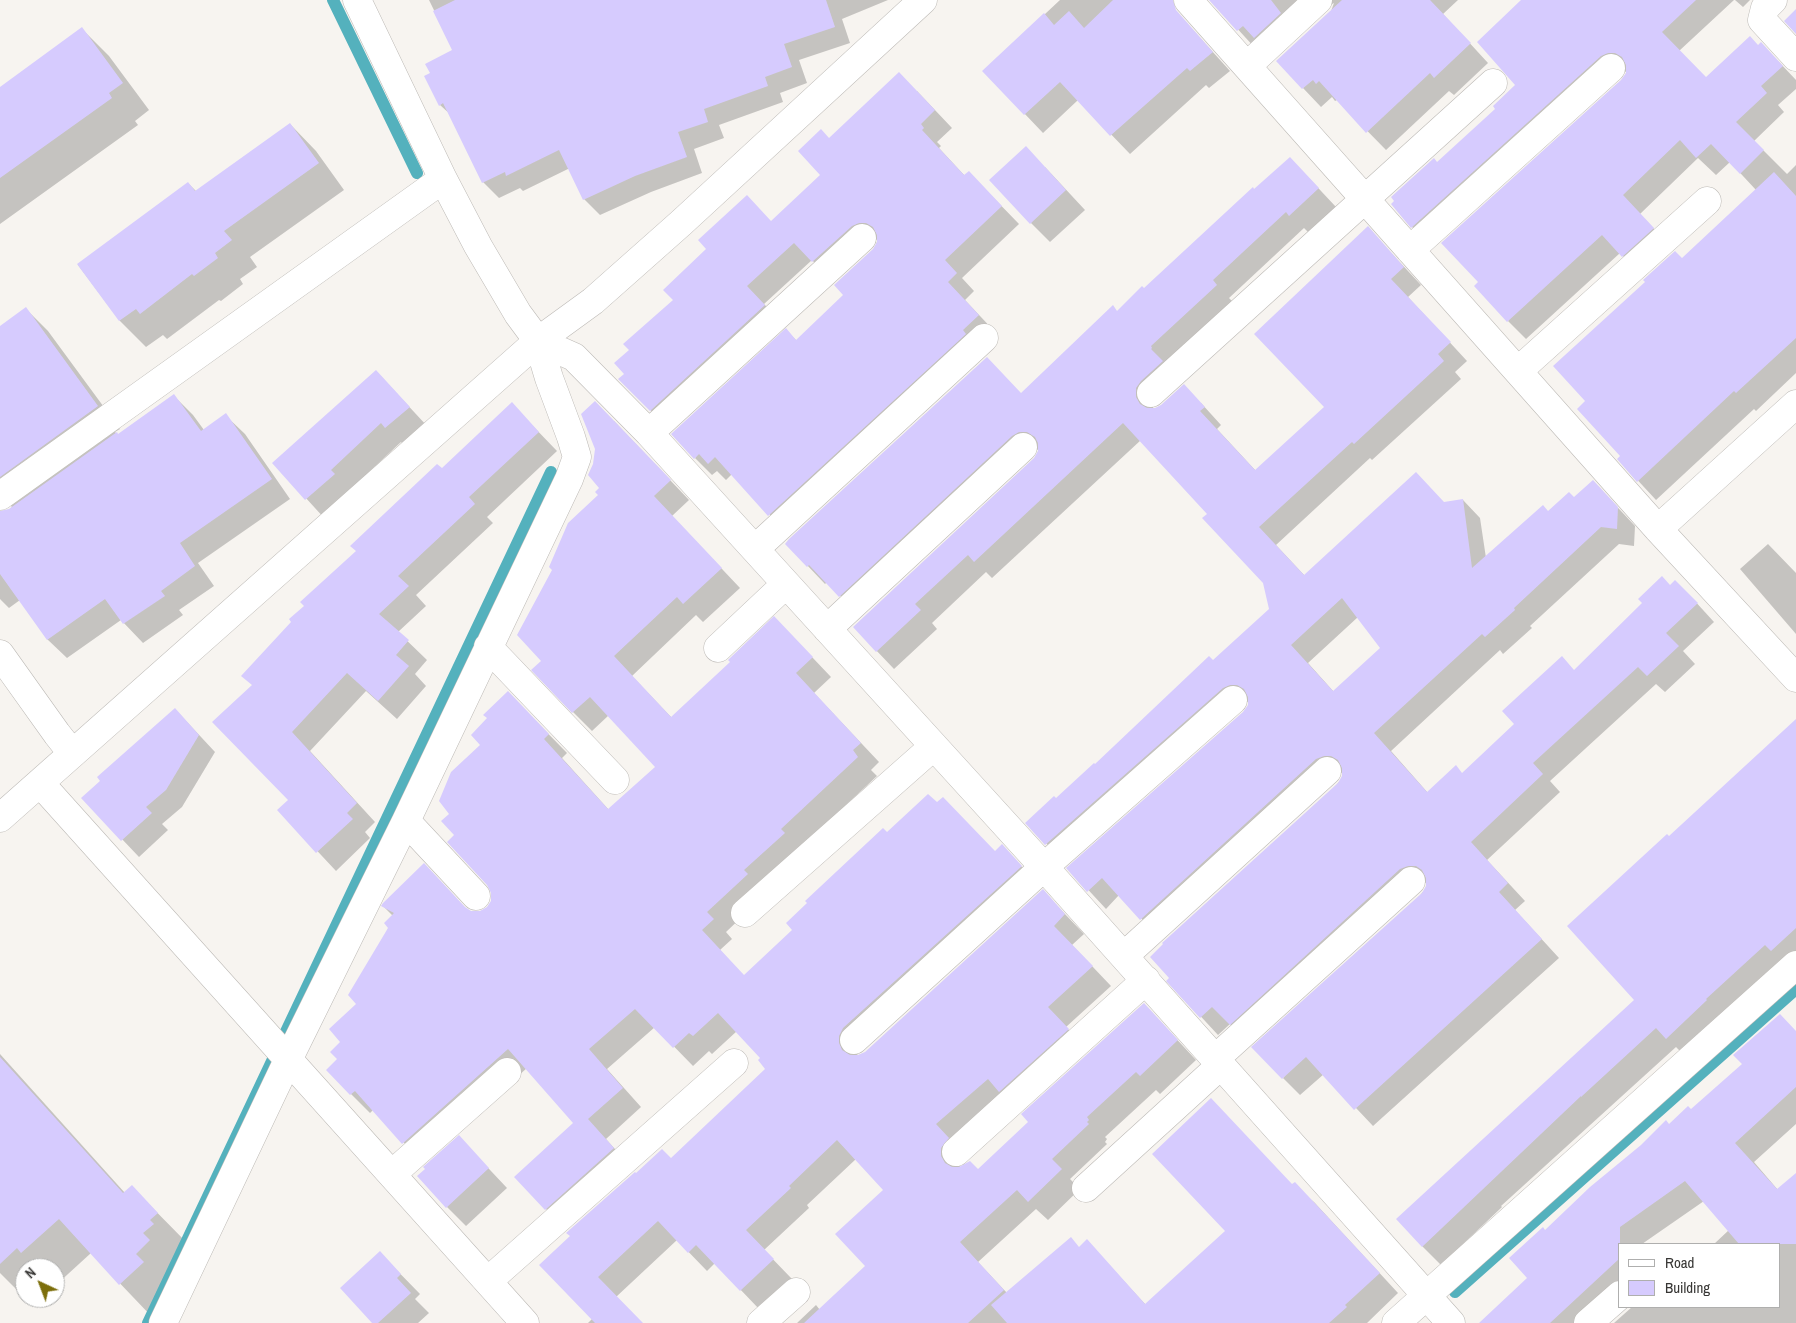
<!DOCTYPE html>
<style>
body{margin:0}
#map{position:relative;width:1796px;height:1323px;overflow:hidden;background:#f7f4f0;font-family:"Archivo Narrow",sans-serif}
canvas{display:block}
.legend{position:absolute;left:1618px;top:1243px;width:162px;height:65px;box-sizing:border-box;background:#fff;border:1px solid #afafae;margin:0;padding:6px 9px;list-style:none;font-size:15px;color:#373634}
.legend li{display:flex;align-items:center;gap:10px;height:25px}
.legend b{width:25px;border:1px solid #afafae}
.north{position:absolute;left:15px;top:1258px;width:50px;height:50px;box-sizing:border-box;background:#fff;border:1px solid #afafae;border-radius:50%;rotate:317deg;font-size:14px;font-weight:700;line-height:20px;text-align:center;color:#373634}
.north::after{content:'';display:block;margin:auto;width:18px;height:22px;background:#7c6e0b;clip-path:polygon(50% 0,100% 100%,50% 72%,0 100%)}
</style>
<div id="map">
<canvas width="1796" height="1323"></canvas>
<ul class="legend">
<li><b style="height:6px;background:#fff"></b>Road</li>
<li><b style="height:14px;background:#d6cbfe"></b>Building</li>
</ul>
<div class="north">N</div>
</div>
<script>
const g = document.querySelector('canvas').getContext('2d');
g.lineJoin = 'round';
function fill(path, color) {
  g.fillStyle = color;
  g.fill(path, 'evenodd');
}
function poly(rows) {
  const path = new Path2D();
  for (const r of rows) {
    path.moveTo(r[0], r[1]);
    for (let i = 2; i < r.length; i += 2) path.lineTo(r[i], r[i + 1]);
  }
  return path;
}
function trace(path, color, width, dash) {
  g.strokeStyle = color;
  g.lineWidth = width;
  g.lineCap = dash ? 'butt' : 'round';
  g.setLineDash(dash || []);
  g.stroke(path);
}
const shadow = poly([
 [429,0,888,0,842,19,850,43,799,60,807,83,780,93,783,102,719,125,724,138,694,149,702,173,651,192,600,215,584,199,570,168,523,191,520,188,499,198,483,182,451,115,440,105,431,74,454,51],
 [1060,0,1155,0,1184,20,1230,71,1209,88,1206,85,1130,154,1078,100,1043,133,984,71],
 [1211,0,1458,0,1443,14,1488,63,1454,95,1449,91,1386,150,1337,100,1335,101,1332,97,1321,107,1303,88,1334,3,1256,49],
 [1523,0,1734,0,1679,51,1706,79,1758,46,1779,62,1796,80,1796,89,1778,105,1784,112,1754,141,1787,174,1796,165,1796,373,1756,411,1754,409,1656,500,1618,459,1622,456,1587,401,1682,259,1756,190,1730,162,1716,175,1698,158,1640,214,1671,247,1641,274,1620,253,1526,339,1508,321,1627,71,1619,75,1431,245,1412,227,1437,163,1497,109,1517,85],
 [1735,0,1750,0,1743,7],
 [82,29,109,56,149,110,135,121,138,125,0,224,0,89],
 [917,91,952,128,937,142,941,146,939,148,965,176,986,190,1019,224,962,278,974,291,965,300,996,333,786,532,732,474,726,480,717,471,712,475,695,458,786,330,797,341,845,295,874,250,878,239,869,243,830,279,812,260,764,304,782,323,668,428,620,379,772,222,822,175,829,139],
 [290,124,316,151,344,190,250,257,257,267,240,279,243,284,221,301,219,300,167,339,163,335,146,347,120,321,78,265,188,183,197,192],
 [1045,167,1085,210,1050,242,1031,223],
 [1307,176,1336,207,1308,232,1304,228,1229,298,1234,303,1153,406,1153,409,1201,403,1221,425,1217,429,1256,471,1325,407,1368,228,1421,285,1408,297,1467,361,1455,372,1461,379,1372,460,1370,458,1276,545,1305,576,1444,503,1463,500,1480,518,1486,558,1549,513,1574,498,1593,481,1635,526,1634,546,1619,544,1530,626,1532,628,1503,654,1500,650,1391,751,1428,793,1463,774,1574,671,1670,586,1693,599,1714,622,1683,651,1695,664,1665,692,1656,684,1550,781,1560,792,1487,860,1525,901,1515,910,1559,958,1373,1126,1324,1074,1300,1095,1283,1078,1422,893,1427,887,1427,882,1418,887,1248,1041,1230,1024,1218,1035,1168,981,1338,783,1343,777,1343,772,1334,777,1159,937,1119,895,1106,909,1068,868,1244,713,1249,706,1249,701,1240,706,1064,862,1027,823,1095,766,1213,662,1270,609,1264,583,1209,514,1141,440,992,578,986,572,932,623,937,629,894,669,854,627,1035,459,1039,449,1030,453,857,613,827,582,825,584,787,544,1021,394,1144,290,1254,190],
 [1358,617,1381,648,1334,692,1308,663],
 [26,309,48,331,120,429,115,432,118,435,174,396,193,415,204,430,225,415,245,434,290,499,198,563,214,586,179,610,183,615,143,643,121,620,67,658,47,639,20,600,9,608,0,599,0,518,12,507,0,495,0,328],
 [376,371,428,427,406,447,401,442,350,490,325,519,274,463],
 [614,421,689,500,672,516,740,588,703,622,696,615,632,676,672,718,793,637,831,677,814,693,879,762,871,770,877,776,799,849,766,894,726,932,732,939,720,950,744,976,794,930,887,834,995,853,1002,846,1040,886,862,1047,856,1057,865,1053,1043,891,1084,934,1072,945,1111,986,1066,1027,1087,1049,967,1158,958,1169,978,1171,1030,1122,1144,1004,1196,1060,1160,1094,1156,1090,1105,1137,1107,1139,1105,1142,1107,1144,1070,1179,1080,1189,1048,1220,1036,1209,978,1262,1007,1293,1080,1248,1087,1241,1146,1305,1293,1185,1314,1202,1398,1293,1367,1323,797,1323,816,1305,820,1310,867,1266,885,1190,856,1159,807,1205,809,1208,764,1250,792,1279,760,1310,715,1263,707,1271,677,1240,616,1297,641,1323,588,1323,592,1319,541,1265,672,1160,767,1069,762,1058,737,1031,712,1054,709,1051,693,1066,655,1027,607,1069,641,1107,606,1139,632,1168,565,1228,546,1209,575,1123,527,1068,422,1162,373,1110,370,1113,351,1094,339,1060,342,1042,393,916,383,906,467,910,471,912,480,912,488,908,492,901,493,893,456,835,450,814,527,712,567,753,562,758,609,810,657,767,609,715,592,731,573,712,542,661,600,496],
 [530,423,557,451,487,517,493,523,416,595,426,606,398,632,427,660,415,674,426,686,397,719,366,691,310,751,375,822,365,832,370,838,336,871,279,810,290,800,253,686,306,606,357,552,442,470],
 [1768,544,1796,573,1796,634,1740,569],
 [175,709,215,752,182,807,162,824,168,830,139,857,83,798],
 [1796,728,1796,964,1686,1057,1676,1047,1501,1206,1502,1207,1441,1265,1422,1246,1636,1000,1669,837],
 [1796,1031,1796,1124,1754,1162,1778,1190,1796,1174,1796,1323,1614,1323,1632,1307,1780,1307,1780,1244,1714,1244,1729,1230,1704,1201,1642,1244,1620,1244,1620,1307,1605,1323,1481,1323,1529,1278,1545,1232,1669,1125,1691,1111],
 [0,1054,125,1193,132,1187,191,1247,153,1318,91,1253,56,1285,55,1268,25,1268,25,1298,33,1298,29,1302,0,1273],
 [459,1137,507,1188,466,1226,447,1207],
 [380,1253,420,1294,415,1299,429,1313,418,1323,373,1323]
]);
const stream = poly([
 [333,0,417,173],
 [1455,1292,1796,989],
 [148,1323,551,472]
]);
const building = poly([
 [455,0,826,0,835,27,784,44,792,67,765,77,768,86,704,109,708,122,678,132,687,157,635,176,583,200,559,150,506,176,505,172,482,183,443,103,439,106,424,76,430,73,425,64,452,50,433,11],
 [1113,0,1173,0,1176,10,1213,52,1190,71,1187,68,1110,136,1060,82,1024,115,982,71,1044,13,1054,25,1069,11,1084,28],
 [1209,0,1271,0,1281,13,1254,38,1243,26,1237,31],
 [1342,0,1430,0,1471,43,1434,78,1430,73,1366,133,1319,81,1316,84,1313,80,1302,89,1276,61],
 [1521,0,1696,0,1662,32,1706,77,1750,36,1758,45,1761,42,1783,66,1761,86,1767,93,1736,122,1764,150,1740,174,1711,144,1696,158,1680,140,1623,195,1654,228,1622,257,1602,235,1507,322,1474,286,1478,282,1441,243,1621,80,1626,73,1626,65,1622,57,1615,53,1608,53,1601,56,1411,228,1391,204,1394,201,1391,197,1434,158,1437,162,1495,109,1493,106,1515,85,1477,42],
 [1796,9,1796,34,1784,21],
 [82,27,123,83,109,93,112,98,0,178,0,87],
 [899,72,935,110,921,124,924,128,922,130,964,175,969,171,1002,206,945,260,957,273,948,282,979,315,963,330,966,334,768,516,715,457,708,464,699,454,694,459,671,434,786,328,796,340,843,295,834,285,873,249,877,242,877,235,873,227,866,223,859,223,852,226,812,262,794,243,747,286,765,305,650,411,618,379,624,374,614,363,629,350,623,344,673,300,663,290,706,249,698,240,747,195,771,221,820,175,798,151,821,129,829,138],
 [290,123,319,163,224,231,232,240,215,253,218,258,194,276,192,274,140,314,136,309,119,321,77,264,188,182,195,191],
 [1026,146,1066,190,1030,224,989,180],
 [1290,157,1319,188,1289,216,1286,212,1213,280,1217,285,1151,346,1152,348,1151,349,1163,361,1141,381,1136,388,1136,397,1140,404,1147,408,1155,408,1161,405,1184,384,1205,407,1200,411,1255,470,1324,407,1254,334,1368,226,1404,267,1391,279,1451,342,1438,354,1444,361,1354,444,1352,442,1259,527,1304,575,1416,472,1444,502,1463,499,1472,568,1543,505,1548,511,1569,492,1574,497,1593,480,1618,507,1617,529,1601,527,1514,608,1515,610,1485,637,1482,634,1374,733,1427,792,1456,765,1462,773,1514,724,1502,711,1562,656,1574,670,1642,603,1638,599,1662,576,1670,585,1675,580,1698,603,1666,633,1679,646,1647,676,1638,667,1533,763,1543,774,1471,842,1508,883,1499,892,1542,939,1354,1110,1306,1057,1282,1079,1251,1047,1422,893,1426,886,1426,878,1422,870,1416,866,1408,866,1400,869,1230,1025,1212,1007,1200,1018,1166,981,1169,978,1150,957,1163,944,1162,943,1338,783,1342,776,1342,768,1338,760,1331,756,1324,756,1316,759,1140,920,1102,878,1087,892,1066,868,1243,712,1248,705,1248,697,1244,689,1237,685,1230,685,1223,688,1045,845,1025,823,1054,796,1056,798,1094,763,1095,764,1209,656,1213,660,1269,609,1263,583,1202,518,1207,514,1123,423,974,562,968,555,915,604,921,610,876,652,853,627,1034,458,1038,451,1038,443,1035,437,1027,432,1019,432,1012,436,839,597,809,565,807,567,785,544,789,539,987,357,1021,393,1113,305,1117,311,1142,286,1144,288,1253,187,1254,189],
 [1342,598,1380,648,1333,691,1291,645],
 [1774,172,1796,196,1796,338,1736,393,1734,391,1637,482,1617,459,1620,456,1577,409,1585,401,1553,366,1645,282,1643,280,1675,251,1682,258],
 [26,307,98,406,0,477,0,326],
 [376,370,410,407,385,428,381,423,331,470,335,474,305,500,272,463],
 [174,394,201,431,226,413,272,479,180,543,195,566,161,591,165,596,123,624,105,599,47,640,0,574,0,511,9,509,117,432,118,434],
 [595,401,671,480,654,496,722,568,683,604,677,597,614,656,671,717,730,662,728,660,774,616,813,657,796,673,861,743,853,750,858,757,781,829,785,833,744,870,748,874,707,912,714,919,702,930,744,975,792,930,786,923,807,903,805,901,883,828,887,832,928,794,937,802,943,797,995,851,1002,844,1022,866,843,1028,839,1036,839,1043,842,1050,850,1055,858,1055,865,1052,1043,889,1065,914,1054,926,1093,966,1048,1007,1069,1029,999,1092,988,1079,936,1124,949,1138,941,1148,941,1156,945,1163,952,1167,959,1167,970,1161,978,1169,1028,1122,1021,1114,1144,1003,1178,1040,1140,1076,1136,1072,1087,1117,1089,1120,1087,1122,1089,1124,1052,1159,1062,1169,1028,1202,1017,1190,960,1242,1004,1290,968,1323,804,1323,865,1266,835,1234,883,1190,837,1140,789,1186,791,1188,746,1230,774,1259,740,1291,696,1245,688,1253,658,1221,598,1277,643,1323,595,1323,539,1265,570,1236,566,1233,635,1172,636,1173,662,1149,671,1158,765,1069,758,1060,760,1058,718,1013,693,1036,689,1033,673,1048,635,1009,589,1049,623,1088,588,1119,614,1148,545,1210,514,1177,573,1123,508,1049,402,1144,355,1091,350,1095,326,1070,337,1059,330,1052,340,1042,329,1029,356,1004,348,995,388,928,384,923,394,913,381,906,383,903,424,863,465,907,471,911,480,911,487,907,491,901,491,893,487,885,447,842,454,835,441,821,449,814,439,801,451,772,480,745,471,735,487,718,483,715,508,691,549,734,544,739,608,809,655,767,590,697,572,713,531,670,541,661,517,635,552,570,549,567,568,523,598,495,595,492,599,488,588,475,593,464,595,449,581,414],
 [512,402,539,432,469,497,475,504,398,576,409,586,379,614,409,640,396,655,409,666,378,701,347,673,292,732,357,803,347,813,353,819,316,853,277,810,288,800,212,722,252,685,241,676,291,622,289,619,304,606,300,602,356,551,350,546,437,464,442,468],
 [175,708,199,735,166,790,146,807,152,813,121,841,81,798,100,781,97,777],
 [1796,719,1796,928,1771,951,1765,945,1706,999,1707,1000,1666,1039,1656,1028,1581,1097,1581,1096,1422,1247,1396,1219,1634,1000,1567,926,1667,834,1669,836],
 [1780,1014,1796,1031,1796,1087,1735,1143,1777,1189,1796,1173,1796,1244,1739,1244,1685,1181,1620,1227,1620,1258,1550,1323,1479,1323,1527,1278,1509,1258,1543,1227,1545,1230,1590,1187,1641,1145,1666,1120,1669,1124,1688,1106,1691,1109,1742,1064,1733,1055],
 [0,1057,123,1193,132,1185,158,1213,150,1220,154,1224,143,1233,150,1240,136,1254,144,1262,119,1285,59,1219,21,1253,17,1248,0,1264],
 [1211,1098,1292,1184,1295,1182,1380,1273,1345,1305,1347,1307,1329,1323,1007,1323,991,1305,1071,1237,1079,1247,1087,1239,1145,1304,1225,1231,1152,1154],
 [459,1135,489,1168,446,1208,417,1176,425,1169,423,1167],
 [380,1251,401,1274,397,1278,411,1293,378,1323,372,1323,340,1288]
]);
const minor = poly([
 [357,0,443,179,478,246,518,314,538,341,574,357,649,433,1044,867,1451,1323],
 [1188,0,1658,529,1796,678],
 [1773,0,1765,8,1762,20,1796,57],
 [1247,66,1318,0],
 [1410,250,1611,68],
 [1518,371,1707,201],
 [1151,393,1493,83],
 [649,433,862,238],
 [0,496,443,179],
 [1658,529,1796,404],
 [755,549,984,338],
 [827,629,1023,447],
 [488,647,615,780],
 [718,648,786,584],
 [0,654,57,734,72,753],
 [40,783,525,1323],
 [0,818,538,341,593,301,681,223,923,0],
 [406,821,476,896],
 [745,913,934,746],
 [1124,956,1327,771],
 [854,1040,1044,867,1233,700],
 [1215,1059,1411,881],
 [956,1152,1146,980],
 [392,1174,507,1072],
 [1086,1188,1221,1065],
 [488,1281,734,1063],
 [163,1323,288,1060,406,821,569,479,577,457,571,437,549,378,538,341],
 [761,1323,796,1292],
 [1396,1323,1796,965],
 [1588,1323,1620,1295]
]);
fill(shadow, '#0003');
trace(stream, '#54b1bd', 12);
fill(building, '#d6cbfe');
trace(minor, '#bcb9b5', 29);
trace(minor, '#fff', 28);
</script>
